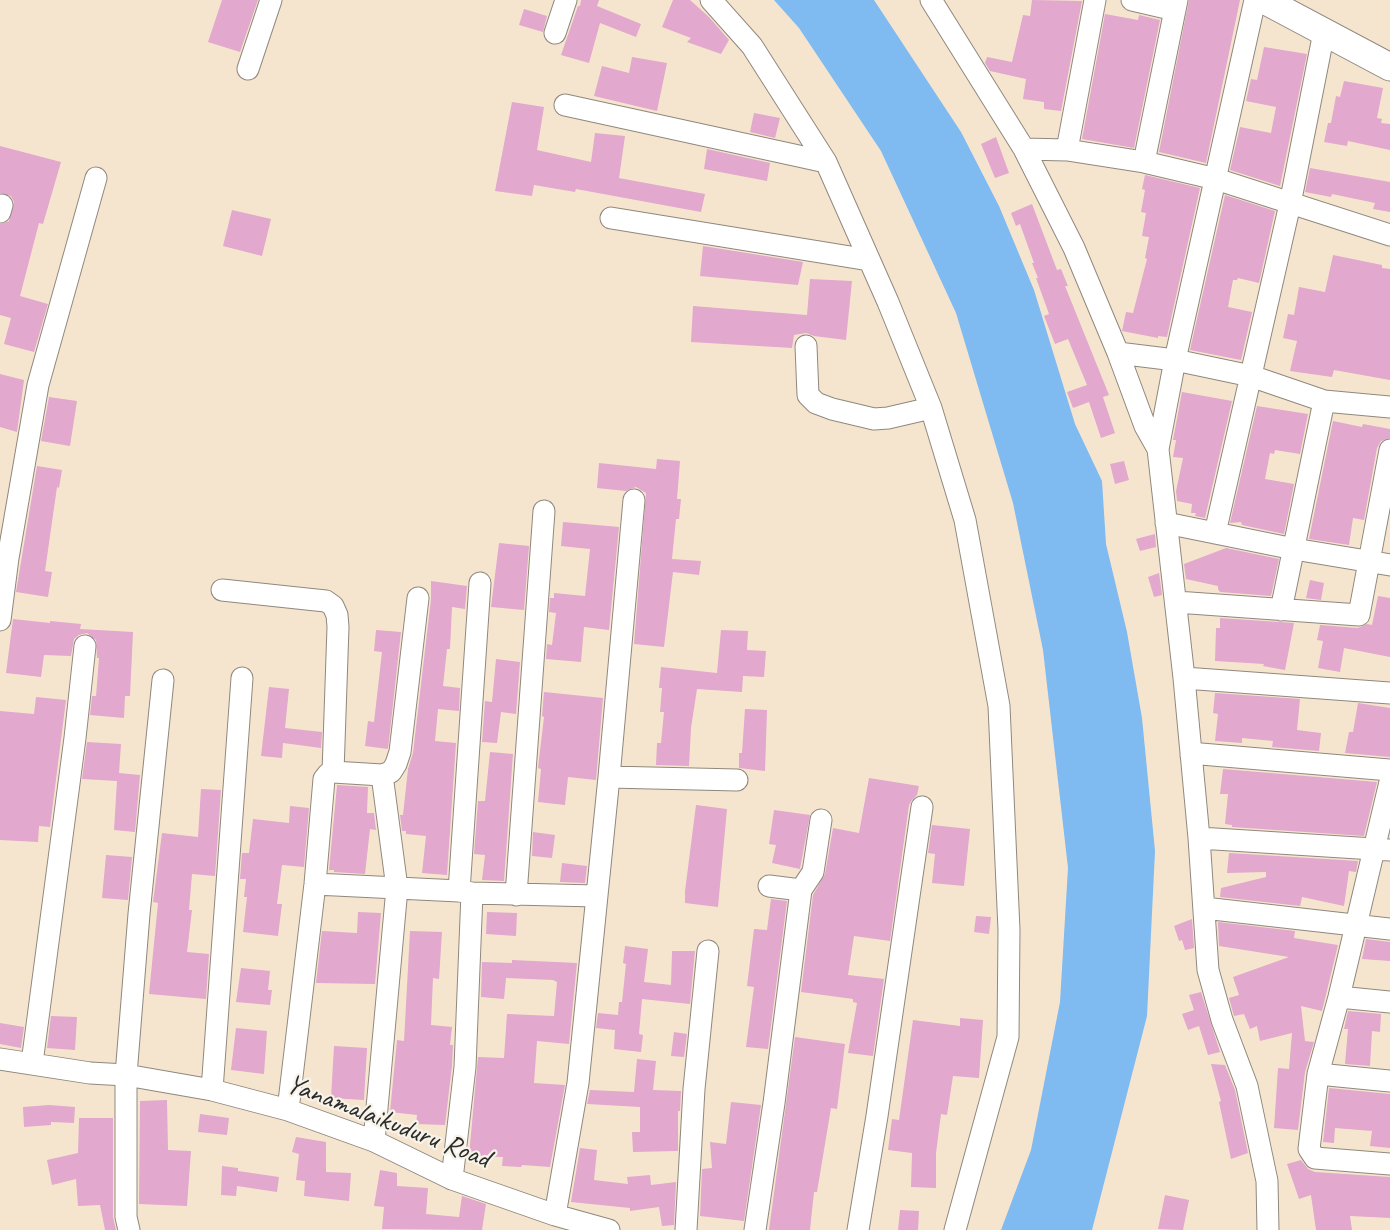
<!DOCTYPE html>
<style>
body{margin:0}
canvas{display:block;background:#f5e5cf}
</style>
<canvas width="1390" height="1230"></canvas>
<script>
const g = document.querySelector('canvas').getContext('2d');
g.lineJoin = 'round';
function fill(path, color) {
  g.fillStyle = color;
  g.fill(path, 'evenodd');
}
function poly(rows) {
  const path = new Path2D();
  for (const r of rows) {
    path.moveTo(r[0], r[1]);
    for (let i = 2; i < r.length; i += 2) path.lineTo(r[i], r[i + 1]);
  }
  return path;
}
function trace(path, color, width, dash) {
  g.strokeStyle = color;
  g.lineWidth = width;
  g.lineCap = dash ? 'butt' : 'round';
  g.setLineDash(dash || []);
  g.stroke(path);
}
function write(font, color, halo, rows, align = 'center') {
  g.font = font + ' Caveat,sans-serif';
  g.lineWidth = 4.5;
  g.setLineDash([]);
  g.textBaseline = 'middle';
  g.strokeStyle = halo;
  g.fillStyle = color;
  for (const [text, x, y, turn = 0] of rows) {
    g.save();
    g.translate(x, y);
    g.rotate((+turn || 0) * Math.PI / 180);
    g.textAlign = isNaN(turn) ? turn : align;
    if (halo) g.strokeText(text, 0, 0);
    g.fillText(text, 0, 0);
    g.restore();
  }
}
const water = poly([
 [774,0,874,0,961,132,999,206,1034,290,1075,424,1102,481,1106,544,1127,632,1142,718,1155,851,1147,1016,1092,1230,1001,1230,1031,1150,1060,1002,1068,868,1043,650,1013,503,956,313,881,151,799,28]
]);
const building = poly([
 [222,0,258,0,240,52,208,42],
 [581,0,599,0,597,6,641,24,636,37,600,23,589,63,561,55,578,6,580,6],
 [673,0,690,0,709,17,729,40,721,54,687,42,691,38,662,27],
 [1032,0,1082,1,1061,111,1044,109,1044,102,1023,99,1026,79,990,71,985,63,987,57,1012,62,1023,15,1030,16],
 [1189,0,1240,0,1206,163,1159,152],
 [524,9,547,16,543,32,519,25],
 [1105,14,1138,20,1139,15,1160,20,1134,148,1082,139],
 [1264,47,1307,54,1280,186,1230,170,1240,127,1271,133,1276,107,1246,101,1251,79,1257,80],
 [632,57,667,63,657,111,594,96,602,66,629,73],
 [1344,81,1383,88,1377,118,1382,119,1381,123,1390,124,1390,150,1348,141,1347,146,1324,142,1328,123,1331,123,1336,96,1340,97],
 [512,102,544,107,537,150,591,162,595,133,625,136,619,178,705,194,701,212,576,189,575,192,534,185,532,196,495,191],
 [754,113,780,118,775,138,750,132],
 [996,137,1009,173,995,178,981,144],
 [0,146,61,162,43,224,39,223,20,296,48,304,34,352,4,344,11,318,0,315,0,224,9,221,14,202,11,196,0,193],
 [707,149,770,163,767,181,704,169],
 [1310,168,1390,182,1390,212,1373,209,1375,203,1332,194,1331,197,1305,192],
 [1145,175,1200,188,1167,337,1158,336,1158,338,1122,331,1126,312,1133,313,1147,259,1145,258,1149,237,1142,236,1146,213,1141,212,1145,190,1142,189],
 [1225,195,1275,211,1259,283,1238,278,1237,280,1233,280,1228,307,1252,312,1241,360,1190,350],
 [1032,204,1057,270,1061,269,1068,286,1065,286,1109,395,1103,397,1115,433,1101,438,1089,402,1073,408,1067,392,1087,385,1068,339,1055,344,1044,316,1049,314,1036,278,1038,278,1032,263,1034,263,1020,224,1016,226,1011,213],
 [232,210,271,219,262,256,223,246],
 [703,246,803,262,798,285,700,276],
 [1333,255,1382,265,1382,268,1390,269,1390,380,1334,370,1332,377,1290,371,1297,341,1283,338,1288,314,1294,315,1299,287,1325,292],
 [810,279,852,281,846,340,814,336,806,333,794,335,792,348,691,342,693,306,807,315],
 [0,374,24,380,17,432,0,427],
 [1182,392,1232,401,1205,518,1195,516,1196,513,1191,513,1192,504,1177,501,1176,491,1183,458,1173,457,1176,440,1173,440],
 [49,397,77,401,70,446,41,441],
 [1257,406,1308,414,1300,454,1275,450,1274,454,1270,453,1265,479,1294,484,1284,534,1242,525,1241,522,1230,523],
 [1333,421,1362,427,1363,424,1390,429,1390,438,1381,441,1377,448,1364,520,1353,518,1349,545,1309,539],
 [657,459,680,461,677,499,681,499,679,519,676,519,672,559,701,561,699,575,673,572,664,647,634,644,646,493,636,487,626,491,597,488,599,463,656,469],
 [1124,461,1129,480,1115,484,1110,464],
 [37,466,62,470,59,488,57,487,45,571,52,572,48,597,16,592],
 [563,522,619,527,609,630,584,627,581,662,546,659,547,644,552,645,556,613,549,612,550,598,554,598,554,593,585,596,590,549,561,546],
 [1155,534,1156,547,1140,551,1136,539],
 [499,543,529,546,524,610,491,607],
 [1226,548,1279,559,1271,596,1220,592,1218,589,1218,586,1186,579,1184,564],
 [1159,573,1162,595,1154,597,1148,577],
 [1310,580,1324,583,1321,600,1306,598],
 [431,581,467,586,465,609,452,607,450,649,447,649,443,686,460,688,459,711,438,709,435,741,456,743,447,875,422,873,426,836,406,834,406,831,402,831,400,815,403,815,408,769,413,753,431,599],
 [1378,596,1390,598,1390,657,1344,648,1340,672,1318,668,1323,641,1317,640,1320,625,1358,628,1367,624,1372,625],
 [1220,618,1294,623,1285,670,1263,666,1264,664,1215,661,1216,628,1220,628],
 [13,619,50,623,50,621,81,624,80,629,133,632,130,696,125,696,124,718,90,715,92,696,96,696,99,658,97,658,96,640,87,633,79,635,74,639,71,656,44,655,41,677,6,673],
 [376,630,401,632,388,749,365,746,368,721,374,722,382,652,374,651],
 [721,630,748,631,747,650,766,651,764,677,743,676,742,692,697,689,691,728,689,766,656,765,657,743,661,743,664,712,660,712,662,688,659,688,661,667,717,673],
 [496,659,520,662,516,714,501,712,497,743,482,742,485,701,492,702],
 [269,687,289,689,285,728,322,732,321,748,283,743,282,758,261,756],
 [544,692,603,698,596,780,568,777,565,805,538,802,541,769,538,768,544,717,542,716],
 [1215,693,1300,699,1297,730,1321,733,1319,751,1272,747,1273,741,1242,738,1242,743,1215,741,1218,714,1213,713],
 [36,697,66,700,50,827,39,826,38,842,0,840,0,711,34,714],
 [1358,703,1390,708,1390,757,1345,753,1349,732,1353,732],
 [745,709,767,710,765,771,739,768,739,753,742,753],
 [87,742,121,744,119,773,140,775,135,832,114,830,117,781,82,779],
 [490,752,513,754,504,881,482,880,485,855,474,854,478,801,485,801],
 [1223,769,1377,782,1364,836,1232,827,1232,825,1225,824,1228,794,1220,794],
 [869,778,919,786,917,795,912,800,909,805,890,941,854,936,848,975,884,979,873,1056,848,1053,857,1003,853,1002,853,999,801,992,813,895,825,874,833,828,859,833],
 [337,785,368,787,367,813,374,813,376,830,370,829,365,874,334,872,334,870,329,870],
 [201,789,221,790,215,876,192,874,189,910,192,910,187,952,209,954,206,999,149,994,158,903,153,902,162,833,198,837],
 [696,805,727,809,718,907,685,903,685,891],
 [290,806,309,808,304,867,282,865,277,904,282,904,278,936,243,932,247,897,244,897,246,879,240,879,242,853,249,853,253,819,289,823],
 [774,810,810,815,800,869,772,863,776,845,769,844],
 [932,825,970,829,964,886,932,883,935,854,928,853],
 [533,832,555,835,552,858,532,856],
 [1229,853,1358,861,1356,872,1349,871,1344,906,1302,897,1300,906,1220,897,1221,888,1266,877,1266,872,1227,873],
 [106,855,132,857,128,900,102,898],
 [562,863,587,866,585,883,560,882],
 [771,899,787,901,768,1049,746,1047,754,987,747,986,754,929,767,930],
 [358,912,381,913,375,984,316,983,322,931,357,933],
 [487,912,517,913,516,936,486,934],
 [976,916,991,917,989,934,974,932],
 [1192,919,1194,948,1185,950,1182,940,1179,941,1174,926],
 [1218,922,1295,931,1294,938,1338,945,1322,1011,1301,1006,1305,1041,1314,1042,1305,1072,1298,1130,1274,1128,1278,1068,1289,1069,1292,1033,1260,1041,1257,1026,1250,1029,1244,1014,1234,1016,1229,998,1239,995,1233,977,1289,957,1219,946],
 [410,931,442,932,439,979,433,978,431,1025,452,1027,450,1045,453,1045,452,1066,445,1125,416,1124,417,1115,390,1112,397,1040,404,1041],
 [1366,939,1390,942,1390,961,1362,959],
 [625,946,648,949,644,982,671,985,672,951,695,951,690,1004,642,999,639,1034,643,1035,641,1052,614,1049,615,1030,596,1028,598,1013,618,1015,619,1002,622,1002,626,964,623,963],
 [512,960,577,963,569,1044,537,1041,534,1083,565,1085,550,1167,522,1165,521,1167,502,1166,503,1157,469,1156,478,1057,504,1058,507,1014,554,1016,557,982,553,980,506,978,504,999,481,997,482,962,512,963],
 [241,968,270,971,268,990,272,990,270,1005,236,1002],
 [1201,992,1220,1052,1208,1055,1199,1026,1188,1030,1182,1014,1194,1010,1189,995],
 [1348,1011,1381,1014,1380,1032,1372,1031,1370,1066,1345,1064,1348,1029,1344,1029],
 [51,1016,77,1017,75,1050,47,1048],
 [960,1018,983,1020,979,1078,953,1076,947,1115,941,1114,936,1153,936,1188,911,1187,912,1153,888,1150,892,1119,899,1120,913,1020,960,1026],
 [0,1023,24,1027,21,1048,0,1044],
 [236,1028,267,1031,264,1074,231,1070],
 [674,1032,687,1034,684,1057,671,1056],
 [795,1037,845,1044,837,1109,831,1108,817,1192,814,1192,810,1230,769,1230],
 [334,1046,367,1048,364,1100,331,1098],
 [637,1059,656,1061,653,1090,681,1091,680,1111,678,1111,678,1151,633,1152,632,1132,640,1132,640,1107,587,1104,590,1090,634,1092],
 [1211,1064,1225,1065,1235,1090,1248,1153,1231,1159,1219,1102,1221,1101],
 [1329,1088,1390,1094,1390,1148,1370,1146,1372,1131,1335,1128,1334,1143,1323,1142],
 [167,1100,168,1150,191,1151,187,1206,139,1204,140,1101],
 [731,1102,761,1105,744,1221,700,1216,702,1169,712,1168,710,1142,726,1144],
 [49,1105,75,1107,74,1123,51,1122,51,1125,24,1127,23,1107],
 [200,1114,229,1118,227,1135,198,1132],
 [79,1118,113,1118,113,1217,116,1230,105,1230,100,1205,78,1206,76,1179,52,1185,47,1160,78,1153],
 [296,1137,326,1142,326,1172,351,1173,349,1201,304,1196,305,1181,296,1180,299,1154,292,1152],
 [580,1148,597,1150,594,1180,628,1184,627,1177,650,1175,651,1185,676,1182,674,1225,662,1226,659,1207,630,1211,630,1208,571,1202],
 [1301,1160,1308,1169,1315,1172,1390,1177,1390,1218,1350,1216,1352,1230,1316,1230,1311,1195,1299,1199,1287,1164],
 [222,1166,238,1168,238,1171,279,1177,277,1192,237,1186,236,1196,221,1195],
 [380,1170,397,1173,397,1186,428,1188,426,1214,459,1217,462,1196,486,1204,482,1230,382,1229,384,1207,374,1206],
 [1165,1195,1189,1200,1183,1230,1158,1229],
 [900,1210,919,1211,918,1230,898,1230]
]);
const minor = poly([
 [711,0,752,46,826,162,888,302,931,408,965,520,999,706,1009,930,1008,1037,955,1230],
 [931,0,1024,149,1074,248,1118,353,1145,426,1158,449,1184,678,1199,838,1208,970,1222,1020,1247,1086,1267,1181,1268,1230],
 [1132,0,1175,10],
 [555,33,566,0],
 [248,69,271,0],
 [565,105,826,162],
 [1024,149,1067,150,1144,162,1216,179,1390,235],
 [1067,150,1095,0],
 [1144,162,1177,0],
 [0,212,2,205],
 [611,218,869,260],
 [806,346,808,395,816,403,832,409,874,419,888,418,931,408],
 [1118,353,1175,360,1251,376,1324,401,1390,407],
 [1158,449,1175,360,1255,0],
 [1166,523,1294,549,1390,565],
 [1215,533,1290,204,1324,32],
 [222,590,316,600,326,601,333,606,337,615,338,627,333,772],
 [1176,602,1359,615,1390,450],
 [1281,610,1324,401],
 [0,620,8,558,38,385,96,178],
 [1184,678,1390,693],
 [1191,755,1201,754,1390,770],
 [609,777,737,780],
 [1390,782,1339,997,1318,1074,1309,1149,1315,1158,1390,1164],
 [1199,838,1390,850],
 [315,884,459,891,472,893,596,896],
 [769,886,801,890],
 [459,891,480,583],
 [516,895,544,511],
 [1204,908,1390,929],
 [1339,997,1390,1002],
 [0,1059,90,1073,126,1075,212,1090,288,1110,374,1141,452,1179,555,1215,609,1230],
 [32,1063,75,738,85,646],
 [1318,1074,1390,1081],
 [212,1090,242,678],
 [288,1110,315,884,324,779,328,774,333,772,382,775,391,772,396,764,400,752,418,598],
 [374,1141,397,888,382,775],
 [452,1179,465,1067,472,893],
 [555,1215,578,1083,609,777,634,500],
 [129,1230,126,1217,126,1075,139,914,163,680],
 [686,1230,694,1089,708,951],
 [755,1230,774,1103,801,890,813,872,821,820],
 [858,1230,877,1116,922,807]
]);
const major = poly([
 [1264,0,1390,67]
]);
const streetNames = [
 ["Yanamalaikuduru Road",388,1122,21]
];
fill(water, '#7fbaf0');
fill(building, '#e2a8cd');
trace(minor, '#90887d', 23);
trace(major, '#90887d', 29);
trace(minor, '#fff', 21);
trace(major, '#fff', 27);
write('28px', '#2b2b2b', '#f7f3e8', streetNames);
</script>
